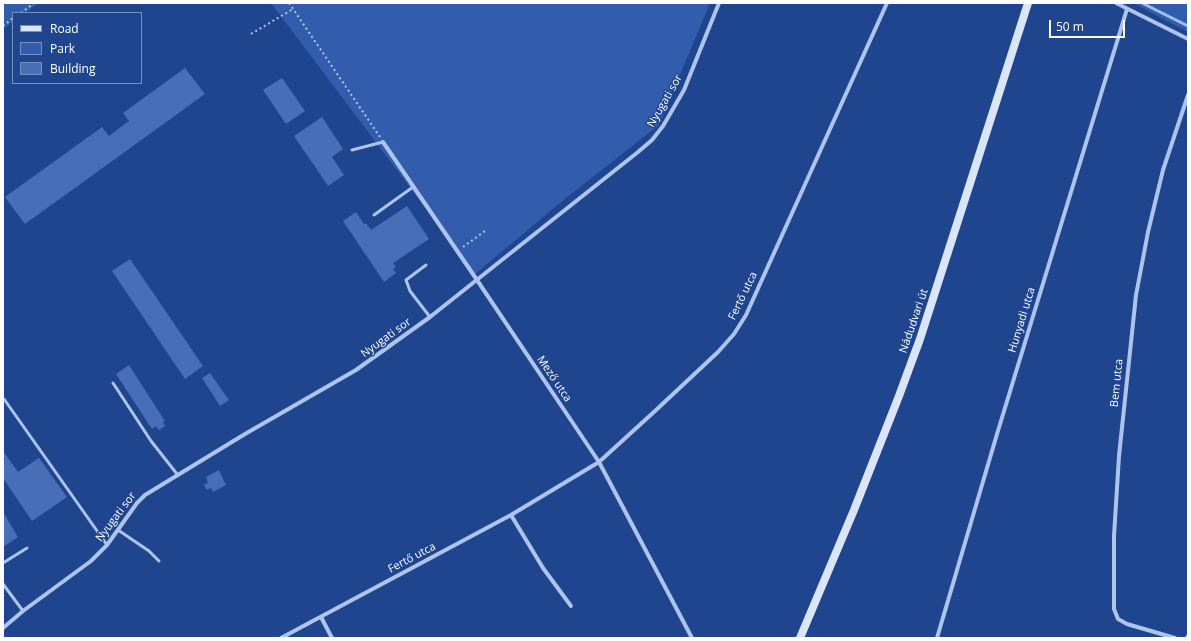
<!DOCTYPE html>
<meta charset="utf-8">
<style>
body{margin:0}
#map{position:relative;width:1191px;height:641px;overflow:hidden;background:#1f458f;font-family:"Open Sans",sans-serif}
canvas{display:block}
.frame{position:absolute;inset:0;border:4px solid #fff;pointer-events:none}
.legend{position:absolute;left:12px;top:12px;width:130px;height:72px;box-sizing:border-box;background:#1f458f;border:1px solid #798fbc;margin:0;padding:5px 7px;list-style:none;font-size:12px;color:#fff}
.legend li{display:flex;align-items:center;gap:8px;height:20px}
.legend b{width:20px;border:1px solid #798fbc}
.scale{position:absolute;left:1049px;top:20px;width:76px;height:18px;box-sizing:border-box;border:2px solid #fff;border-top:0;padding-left:5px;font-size:12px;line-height:14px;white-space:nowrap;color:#fff;-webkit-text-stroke:3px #1f458f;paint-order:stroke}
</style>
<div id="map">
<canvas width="1191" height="641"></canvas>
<div class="frame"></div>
<ul class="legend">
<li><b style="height:5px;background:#dbe5fa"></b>Road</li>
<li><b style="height:11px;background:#325dad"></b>Park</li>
<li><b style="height:11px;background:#476eb7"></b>Building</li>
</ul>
<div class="scale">50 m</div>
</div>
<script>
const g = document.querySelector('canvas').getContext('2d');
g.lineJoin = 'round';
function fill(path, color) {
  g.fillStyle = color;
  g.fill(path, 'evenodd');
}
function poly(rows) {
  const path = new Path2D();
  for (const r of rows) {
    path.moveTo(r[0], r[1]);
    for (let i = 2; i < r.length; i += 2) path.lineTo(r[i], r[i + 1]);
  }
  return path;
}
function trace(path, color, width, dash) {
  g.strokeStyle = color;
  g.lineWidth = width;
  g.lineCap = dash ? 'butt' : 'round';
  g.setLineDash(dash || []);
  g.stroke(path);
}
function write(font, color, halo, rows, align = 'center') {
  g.font = font + ' "Open Sans",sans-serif';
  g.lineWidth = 3;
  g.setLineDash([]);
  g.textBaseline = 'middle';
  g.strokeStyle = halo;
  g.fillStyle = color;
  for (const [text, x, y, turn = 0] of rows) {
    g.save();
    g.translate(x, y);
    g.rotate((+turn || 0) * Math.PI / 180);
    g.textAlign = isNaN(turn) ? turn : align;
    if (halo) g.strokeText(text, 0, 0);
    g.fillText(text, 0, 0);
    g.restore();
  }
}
const green = poly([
 [3,3,39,3,25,13,13,13,13,22,3,29],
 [271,3,710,3,659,125,566,198,475,274],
 [1133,3,1188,3,1188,32]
]);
const stream = poly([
 [1142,3,1188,26]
]);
const building = poly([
 [185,68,205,94,25,224,5,197,102,127,109,136,129,121,123,113],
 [282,78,305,111,286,124,263,90],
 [322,117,343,149,332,157,344,175,328,186,294,136],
 [407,206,429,239,393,263,396,267,393,269,396,273,384,282,343,221,356,212,364,224,366,223,371,230],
 [130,259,203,366,185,379,112,271],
 [129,365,165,421,163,422,165,426,159,430,156,426,152,429,116,374],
 [210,373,229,400,220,406,202,378],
 [3,451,18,472,39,458,67,497,32,521,3,478],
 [219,470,226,485,213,492,211,488,207,490,204,485,208,483,206,477],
 [3,512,18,537,3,547]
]);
const path = poly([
 [289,3,380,137],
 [21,13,34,3],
 [3,26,13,18],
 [251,34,293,9],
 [463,247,485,231]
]);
const lane = poly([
 [352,150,383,142],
 [374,215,413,187],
 [426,265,406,280,410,291,430,317],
 [113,383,151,441,177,474],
 [4,399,107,545],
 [118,530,149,551,159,561],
 [3,563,27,548],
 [3,584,23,611]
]);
const street = poly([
 [1116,3,1188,39],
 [383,142,477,280,599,462,692,638],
 [511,515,543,568,571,606],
 [321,617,332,638],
 [3,628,23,611,91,561,107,545,137,503,145,495,245,434,356,370,430,317,638,152,652,140,663,126,684,90,719,3],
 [281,638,511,515,599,462,655,411,718,352,734,334,746,315,887,3],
 [937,638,997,434,1127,9],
 [1175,638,1127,624,1118,619,1114,609,1114,536,1119,456,1136,295,1148,232,1163,170,1188,95],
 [1187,638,1188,636]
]);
const secondary = poly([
 [800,638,854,510,899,396,920,339,1028,3]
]);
const streetNames = [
 ["Nyugati sor",665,101,-60],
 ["Fertő utca",743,296,-64],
 ["Hunyadi utca",1022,320,-73],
 ["Nádudvari út",914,321,-71],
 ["Nyugati sor",386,338,-36],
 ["Mező utca",554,379,56],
 ["Bem utca",1117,383,-84],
 ["Nyugati sor",116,517,-53],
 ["Fertő utca",412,558,-28]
];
fill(green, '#325dad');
trace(stream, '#a2beee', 3);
fill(building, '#476eb7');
trace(path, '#aec4ed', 2, [2, 3]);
trace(lane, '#aec4ed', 3);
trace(street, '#aec4ed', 4);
trace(secondary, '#dbe5fa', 8);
write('11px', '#fff', '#1f458f', streetNames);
</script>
